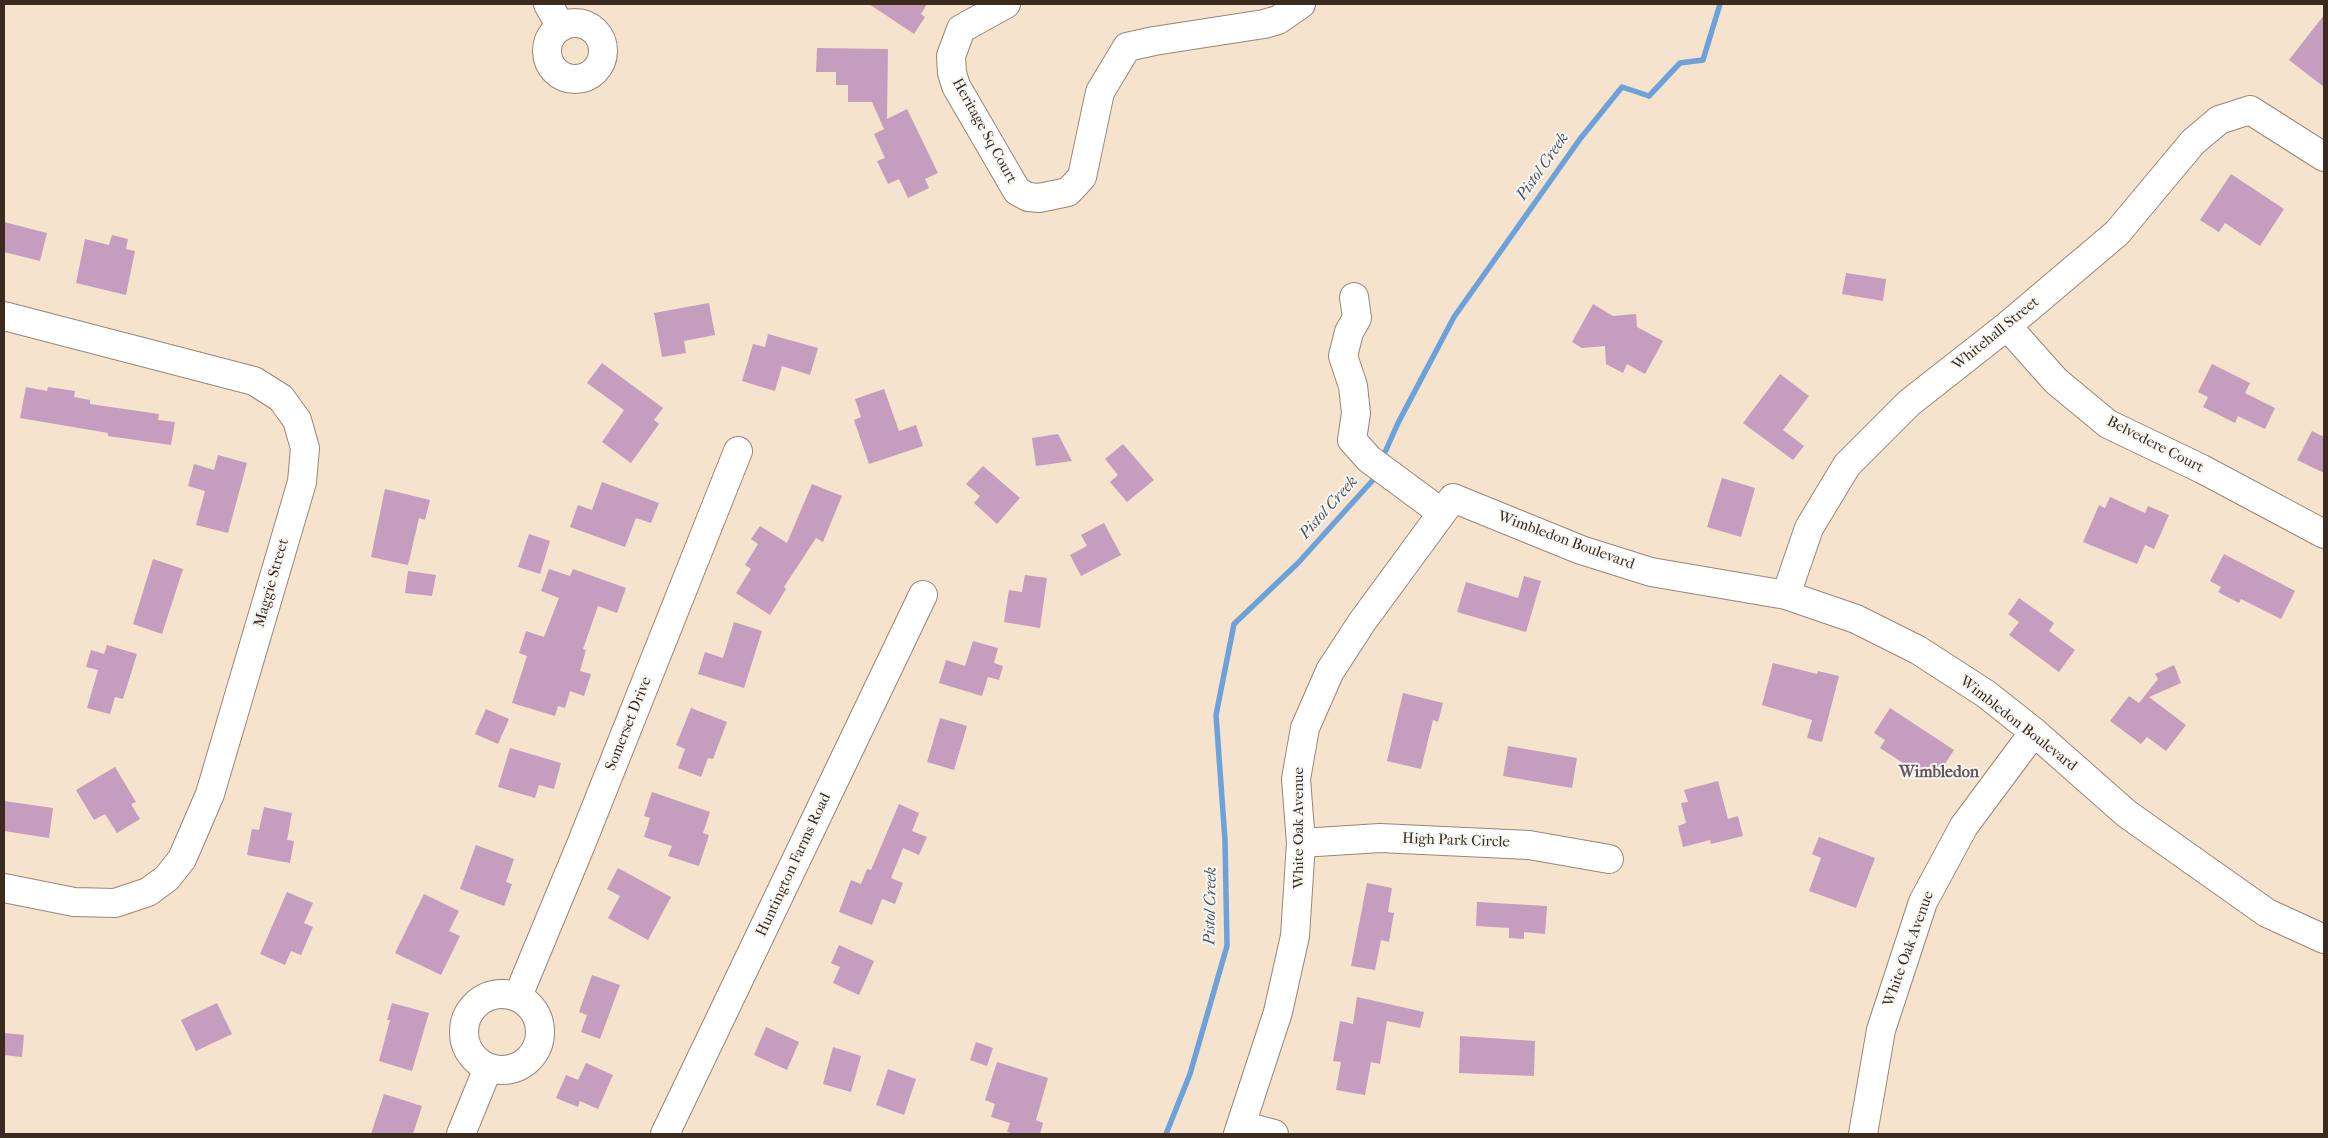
<!DOCTYPE html>
<style>
body{margin:0}
#map{position:relative;width:2328px;height:1138px;overflow:hidden;background:#f5e3ce;font-family:"IM FELL French Canon",serif}
canvas{display:block}
.frame{position:absolute;inset:0;border:5px solid #3b2a1e;pointer-events:none}
</style>
<div id="map">
<canvas width="2328" height="1138"></canvas>
<div class="frame"></div>
</div>
<script>
const g = document.querySelector('canvas').getContext('2d');
g.lineJoin = 'round';
function poly(rows) {
  const path = new Path2D();
  for (const r of rows) {
    if (r.length === 3) {
      path.moveTo(r[0] + r[2], r[1]);
      path.arc(r[0], r[1], r[2], 0, 2 * Math.PI);
      continue;
    }
    path.moveTo(r[0], r[1]);
    for (let i = 2; i < r.length; i += 2) path.lineTo(r[i], r[i + 1]);
  }
  return path;
}
function trace(path, color, width, dash) {
  g.strokeStyle = color;
  g.lineWidth = width;
  g.lineCap = dash ? 'butt' : 'round';
  g.setLineDash(dash || []);
  g.stroke(path);
}
function fill(path, color) {
  g.fillStyle = color;
  g.fill(path, 'evenodd');
}
function write(font, color, halo, rows, align = 'center') {
  g.font = font + ' "IM FELL French Canon",serif';
  g.lineWidth = 4;
  g.setLineDash([]);
  g.textBaseline = 'middle';
  g.strokeStyle = halo;
  g.fillStyle = color;
  for (const [text, x, y, turn = 0] of rows) {
    g.save();
    g.translate(x, y);
    g.rotate((+turn || 0) * Math.PI / 180);
    g.textAlign = isNaN(turn) ? turn : align;
    if (halo) g.strokeText(text, 0, 0);
    g.fillText(text, 0, 0);
    g.restore();
  }
}
const stream = poly([
 [1382,459,1398,423,1454,317,1580,139,1622,87,1649,96,1680,63,1703,60,1720,4],
 [1166,1134,1190,1074,1227,946,1225,840,1216,715,1234,624,1298,563,1373,480,1376,472]
]);
const building = poly([
 [869,4,927,4,921,14,925,17,914,34],
 [2324,15,2324,87,2289,60],
 [817,48,888,49,887,119,907,109,938,173,925,179,929,188,908,198,899,179,888,184,877,161,885,158,874,134,884,129,872,102,848,102,848,85,836,85,836,72,816,72],
 [2231,174,2284,209,2260,246,2225,223,2219,232,2200,220],
 [4,222,47,233,40,261,4,252],
 [112,235,128,239,126,249,135,251,126,295,76,283,85,239,109,245],
 [1846,273,1886,279,1883,301,1842,294],
 [709,303,715,335,684,341,686,353,662,357,654,313],
 [1593,304,1613,316,1636,314,1637,327,1663,341,1645,374,1627,364,1623,373,1606,364,1605,346,1582,348,1572,342],
 [768,334,818,348,810,375,782,366,775,391,742,381,753,344,765,347],
 [602,363,663,408,654,420,659,424,631,463,602,442,624,410,587,383],
 [2212,364,2250,383,2245,393,2275,408,2265,429,2238,416,2235,423,2203,407,2208,397,2198,392],
 [1780,374,1809,396,1783,430,1804,446,1793,460,1743,423],
 [26,387,47,391,48,387,75,391,74,397,90,400,90,404,159,414,158,420,175,422,171,445,108,436,108,433,20,418],
 [884,389,899,431,916,425,923,446,869,464,854,420,861,417,855,399],
 [2312,431,2324,437,2324,473,2297,460],
 [1058,434,1072,461,1036,466,1032,438],
 [1123,444,1154,480,1127,502,1110,482,1118,475,1105,459],
 [218,455,247,463,228,533,196,525,205,491,188,486,194,464,214,470],
 [983,466,1020,498,997,524,974,503,980,496,966,484],
 [1722,478,1755,488,1741,537,1707,527],
 [602,482,659,503,651,523,636,518,625,547,570,527,578,505,592,510],
 [812,484,842,496,823,542,816,538,784,587,786,589,770,615,736,593,751,569,745,565,758,544,751,539,760,526,787,543],
 [385,489,430,500,425,520,419,518,408,565,371,557],
 [2110,497,2145,513,2148,506,2169,515,2154,549,2145,545,2137,564,2083,542,2099,505,2105,508],
 [1104,523,1121,555,1081,576,1070,555,1087,546,1081,535],
 [529,534,550,541,540,574,518,567],
 [2224,554,2295,591,2281,619,2241,599,2239,603,2218,592,2221,587,2210,581],
 [153,559,183,569,162,634,133,624],
 [549,569,570,576,573,569,626,588,617,613,598,606,583,649,586,650,580,671,591,674,584,696,570,691,565,708,558,706,555,716,512,703,527,656,519,653,526,631,544,637,559,598,541,591],
 [408,571,436,575,432,596,405,593],
 [1025,575,1047,578,1040,628,1004,622,1009,590,1022,592],
 [1524,576,1541,581,1526,632,1457,612,1466,582,1518,598],
 [2019,598,2054,623,2049,631,2075,650,2059,672,2009,635,2019,622,2008,614],
 [734,622,762,631,744,688,698,674,705,652,723,658],
 [973,641,998,648,994,663,1003,666,999,680,988,677,982,696,939,683,946,660,965,666],
 [107,645,137,654,123,699,115,697,110,714,87,708,98,670,86,667,91,650,104,654],
 [1773,663,1817,674,1818,671,1839,676,1822,742,1807,738,1812,720,1762,705],
 [2174,665,2181,683,2149,697,2186,725,2166,751,2147,737,2141,744,2110,721,2129,696,2139,703,2158,679,2155,674],
 [1403,693,1443,703,1438,722,1433,720,1421,769,1387,761],
 [691,708,727,722,713,759,708,758,701,777,678,768,685,749,676,745],
 [1890,708,1954,750,1937,776,1924,768,1920,774,1880,748,1885,740,1874,733],
 [486,709,509,719,498,744,475,734],
 [940,718,967,726,954,770,927,762],
 [1508,746,1577,758,1572,788,1503,776],
 [510,748,561,763,554,789,539,785,535,798,498,787],
 [115,767,136,802,131,804,140,819,117,833,105,814,94,820,76,790],
 [1718,781,1728,819,1738,816,1743,836,1711,844,1710,840,1683,847,1678,826,1686,823,1681,803,1688,802,1684,790],
 [652,792,710,812,703,833,709,835,699,866,668,856,672,846,644,837,650,818,644,816],
 [4,801,53,808,49,838,4,831],
 [899,804,919,813,912,831,927,837,919,855,903,848,891,878,903,883,895,904,882,899,872,925,839,912,851,880,861,884,867,869,871,870],
 [264,807,292,813,287,840,294,841,290,863,247,855,252,829,259,830],
 [1819,837,1875,858,1856,908,1809,891,1821,858,1812,854],
 [476,845,514,859,506,882,512,884,504,906,460,889],
 [618,868,671,897,648,940,608,918,620,896,607,889],
 [1367,883,1392,888,1388,912,1394,913,1389,942,1381,940,1375,970,1351,966],
 [287,892,313,903,304,923,313,927,301,955,291,951,285,965,260,954],
 [424,894,459,911,449,931,460,936,441,975,395,953],
 [1477,902,1547,906,1545,934,1524,932,1524,939,1509,938,1509,928,1476,926],
 [839,945,874,961,859,995,833,983,840,967,831,963],
 [592,975,620,985,600,1039,581,1032,587,1015,579,1012],
 [1357,997,1424,1012,1420,1028,1387,1021,1380,1064,1371,1062,1365,1095,1336,1090,1341,1062,1333,1061,1340,1021,1353,1024],
 [217,1003,232,1034,196,1051,181,1020],
 [392,1003,429,1013,412,1071,379,1061,390,1020,387,1020],
 [766,1027,799,1042,787,1070,754,1055],
 [4,1033,24,1035,22,1057,4,1055],
 [1460,1036,1535,1041,1534,1076,1459,1073],
 [976,1042,993,1048,987,1066,970,1060],
 [833,1047,861,1056,851,1092,823,1084],
 [997,1062,1048,1078,1036,1120,1043,1123,1040,1134,1015,1134,1007,1132,1010,1123,991,1117,995,1104,985,1100],
 [586,1063,613,1075,598,1109,580,1101,578,1107,556,1098,566,1075,578,1080],
 [888,1069,916,1079,904,1115,876,1105],
 [384,1094,422,1106,413,1134,371,1134]
]);
const minor = poly([
 [548,4,561,27],
 [1006,4,961,29,951,56,952,73,956,86,1017,191,1028,197,1039,198,1068,192,1082,177,1100,92,1127,47,1154,41,1264,24,1278,20,1301,4],
 [575,51,28],
 [1354,297,1357,318,1349,332,1343,356,1353,386,1356,413,1352,440,1369,459,1442,513],
 [4,316,254,381,281,398,297,420,305,448,302,482,210,794,182,859,167,878,148,892,115,903,74,902,4,888],
 [2007,326,2056,381,2108,424,2202,469,2324,534],
 [1786,595,1809,528,1847,465,1909,403,2007,326,2117,233,2193,142,2219,120,2250,110,2324,157],
 [1301,843,1380,838,1529,845,1609,859],
 [502,1032,38],
 [518,996,582,842,738,451],
 [1241,1125,1274,1134],
 [461,1134,488,1068],
 [665,1134,923,595],
 [1238,1134,1278,1012,1295,936,1301,843,1296,779,1305,728,1330,671,1362,622,1453,498,1581,550,1651,572,1786,595,1856,619,1918,650,1986,694,2034,732,2127,814,2267,913,2324,939],
 [1863,1134,1881,1030,1923,902,1964,826,2034,732]
]);
const streetNames = [
 ["Heritage Sq Court",984,131,61],
 ["Whitehall Street",1996,334,-39],
 ["Belvedere Court",2155,445,27],
 ["Wimbledon Boulevard",1566,541,20],
 ["Maggie Street",272,583,-74],
 ["Somerset Drive",629,724,-68],
 ["Wimbledon Boulevard",2018,724,38],
 ["White Oak Avenue",1299,828,-90],
 ["High Park Circle",1456,841,2],
 ["Huntington Farms Road",794,865,-65],
 ["White Oak Avenue",1909,949,-70]
];
const waterNames = [
 ["Pistol Creek",1543,167,-55],
 ["Pistol Creek",1329,508,-48],
 ["Pistol Creek",1211,906,-89]
];
const neighbourhoodNames = [
 ["Wimbledon",1939,773]
];
trace(stream, '#6ca2d9', 5.5);
fill(building, '#c59dbe');
trace(minor, '#988676', 30);
trace(minor, '#fff', 28);
write('15px', '#3b2a1e', '#f6f6f2', streetNames);
write('italic 16px', '#4c545f', '#f6f6f2', waterNames);
write('bold 16px', '#6b5256', '#f6f6f2', neighbourhoodNames);
</script>
